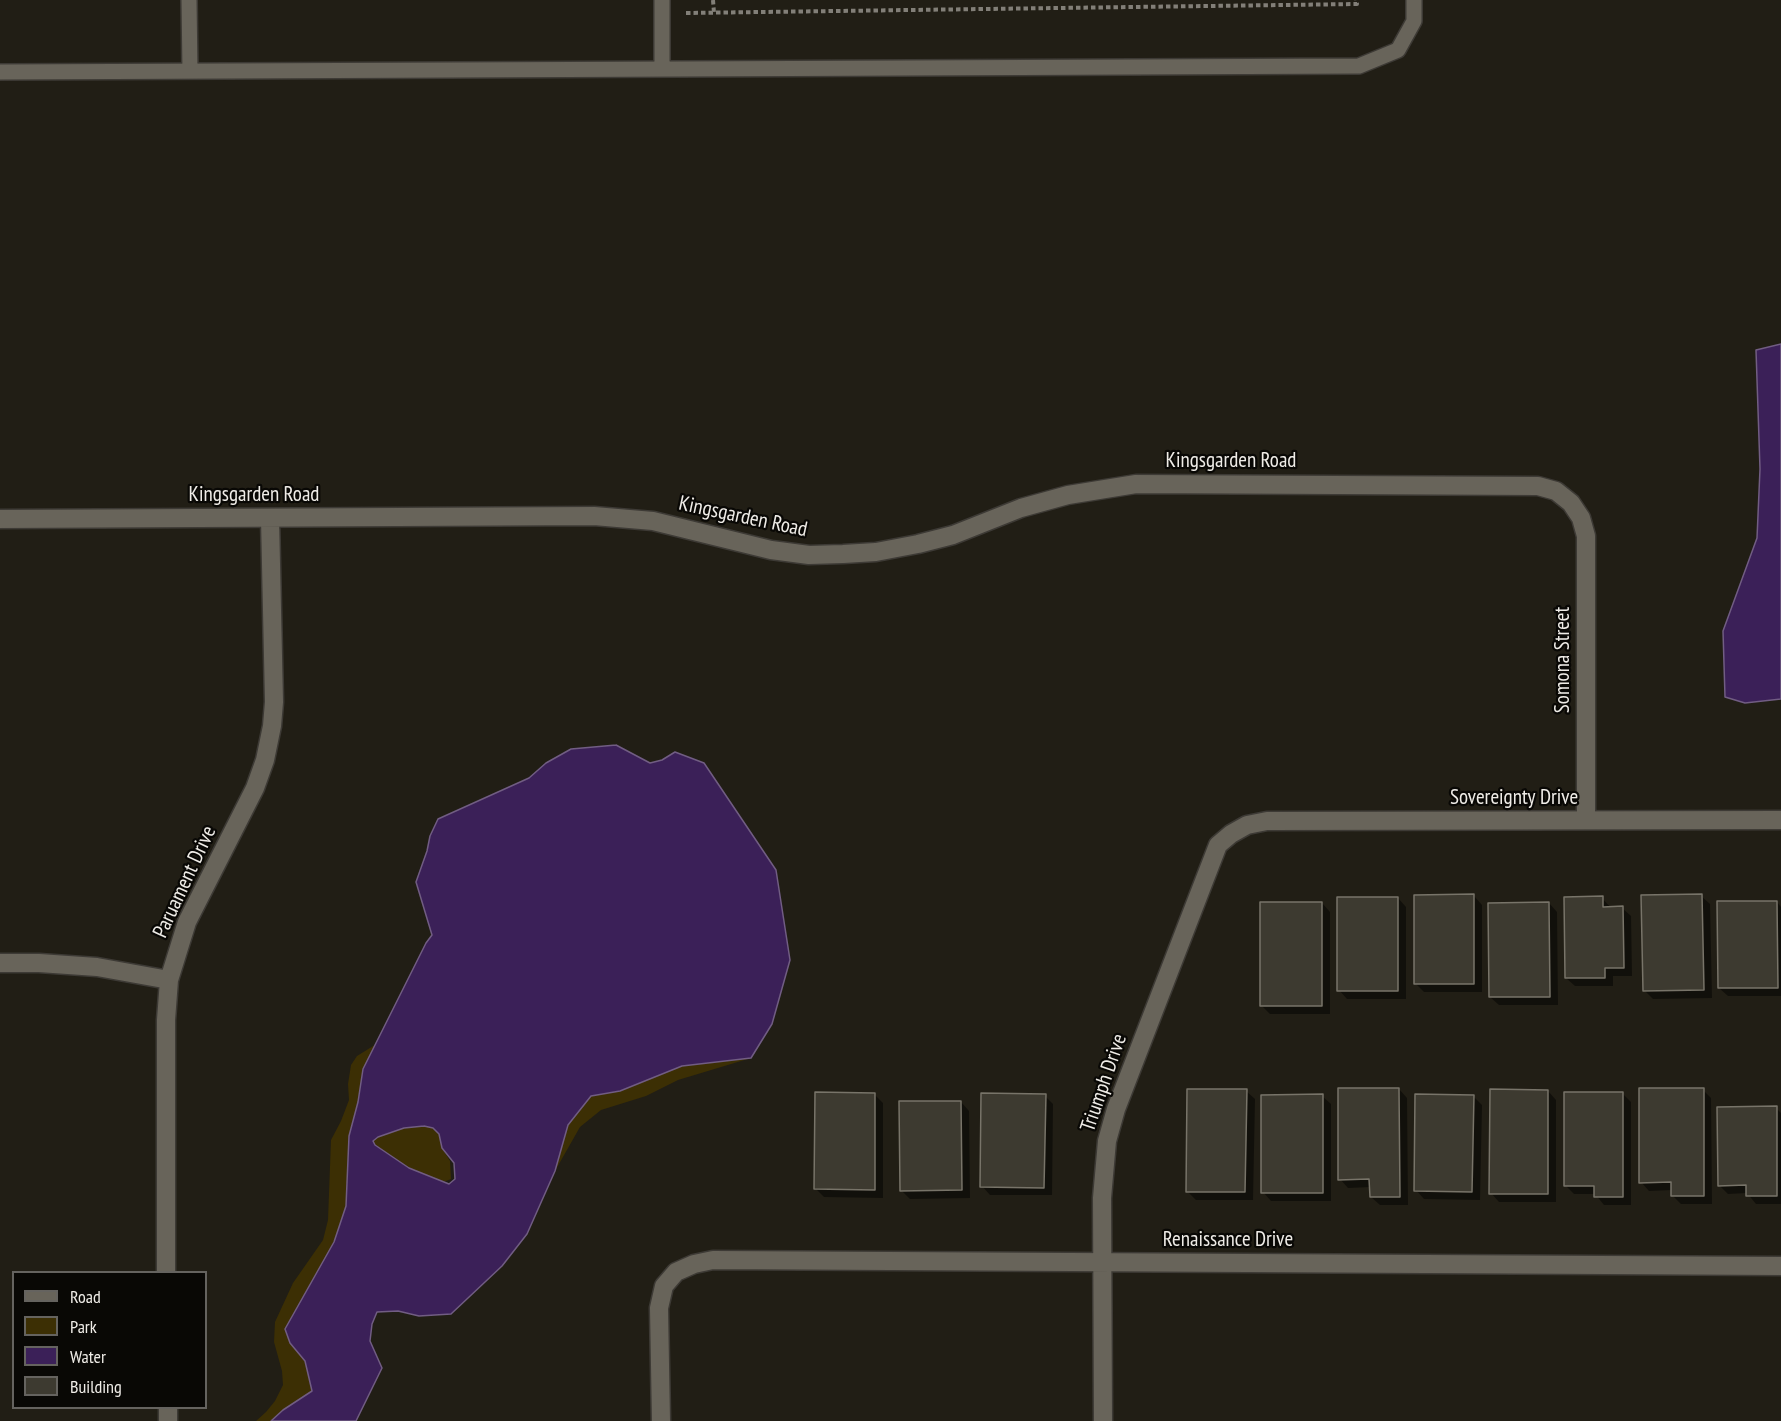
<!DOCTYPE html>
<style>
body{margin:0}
#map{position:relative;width:1781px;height:1421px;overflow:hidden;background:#211e15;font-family:"PT Sans Narrow",sans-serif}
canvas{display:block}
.legend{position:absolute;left:12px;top:1271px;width:195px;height:138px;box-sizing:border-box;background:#090805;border:2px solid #65635f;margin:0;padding:8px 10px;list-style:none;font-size:18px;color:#efece7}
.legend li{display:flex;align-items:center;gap:12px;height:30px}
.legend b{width:30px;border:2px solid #65635f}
</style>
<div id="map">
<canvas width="1781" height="1421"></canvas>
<ul class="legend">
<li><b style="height:8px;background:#68645a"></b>Road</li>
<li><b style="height:16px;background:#3c2f04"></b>Park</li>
<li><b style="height:16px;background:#3b2058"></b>Water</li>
<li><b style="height:16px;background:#3d3a30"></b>Building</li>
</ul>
</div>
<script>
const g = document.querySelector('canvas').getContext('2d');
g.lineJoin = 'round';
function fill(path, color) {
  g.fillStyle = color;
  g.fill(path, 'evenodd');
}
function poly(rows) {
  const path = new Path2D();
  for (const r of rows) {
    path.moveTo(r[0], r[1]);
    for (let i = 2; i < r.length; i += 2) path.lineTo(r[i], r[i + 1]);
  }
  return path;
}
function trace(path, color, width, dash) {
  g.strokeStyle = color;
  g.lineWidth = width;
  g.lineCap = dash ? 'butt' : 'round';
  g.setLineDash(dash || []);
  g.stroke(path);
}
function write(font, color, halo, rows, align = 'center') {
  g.font = font + ' "PT Sans Narrow",sans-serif';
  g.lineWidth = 4.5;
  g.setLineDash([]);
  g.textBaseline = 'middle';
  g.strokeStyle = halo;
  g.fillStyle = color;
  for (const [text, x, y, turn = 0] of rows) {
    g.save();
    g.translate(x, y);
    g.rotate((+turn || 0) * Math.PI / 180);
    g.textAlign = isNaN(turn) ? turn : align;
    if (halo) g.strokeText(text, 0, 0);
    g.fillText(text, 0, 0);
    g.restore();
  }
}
const green = poly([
 [378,1043,363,1069,358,1102,349,1136,346,1206,334,1242,286,1329,290,1343,305,1361,312,1392,283,1410,271,1421,256,1421,266,1412,275,1401,283,1385,282,1371,274,1342,275,1322,293,1283,323,1240,328,1220,331,1140,341,1121,349,1100,348,1084,351,1065,357,1056],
 [751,1058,678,1080,646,1096,601,1110,580,1127,555,1171,568,1125,591,1096,620,1091,682,1066],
 [424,1126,433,1128,440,1134,442,1148,450,1161,451,1179,446,1181,439,1182,409,1168,375,1145,373,1141,378,1137,404,1128]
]);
const water = poly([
 [1781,344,1781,699,1745,703,1725,697,1723,631,1757,538,1760,469,1756,350,1781,344],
 [616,745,650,763,662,760,675,752,704,763,776,870,790,960,772,1024,751,1058,682,1066,620,1091,591,1096,568,1125,555,1171,527,1234,502,1266,451,1314,419,1316,398,1311,377,1312,372,1324,370,1341,382,1368,356,1421,271,1421,283,1410,312,1391,305,1361,290,1343,285,1329,334,1242,346,1206,349,1136,358,1102,363,1069,426,943,432,935,416,882,427,851,430,836,438,819,529,778,546,763,571,749,616,745],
 [424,1126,433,1128,439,1134,442,1148,454,1163,455,1179,449,1184,409,1168,375,1145,373,1141,378,1137,404,1128,424,1126]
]);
const shadow = poly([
 [1474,896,1482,905,1482,992,1424,992,1416,984],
 [1701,896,1710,904,1712,998,1653,999,1645,991],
 [1398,898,1406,907,1406,999,1347,999,1339,990],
 [1602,898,1611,908,1622,908,1631,916,1632,976,1613,976,1613,986,1575,986,1566,978],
 [1777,902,1781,907,1781,996,1728,996,1719,988],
 [1322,903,1330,912,1330,1014,1270,1014,1261,1005],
 [1549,903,1557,912,1558,1005,1499,1005,1490,997],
 [1399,1089,1407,1098,1408,1205,1380,1205,1371,1197,1371,1187,1348,1188,1340,1179],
 [1703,1090,1711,1098,1712,1204,1681,1204,1672,1195,1672,1190,1649,1191,1641,1182],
 [1246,1091,1255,1099,1253,1200,1196,1200,1187,1191],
 [1548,1091,1556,1100,1556,1202,1499,1202,1491,1193],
 [1622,1093,1631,1102,1631,1205,1604,1205,1595,1194,1574,1194,1566,1186],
 [874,1094,883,1103,883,1198,824,1197,816,1189],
 [1045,1096,1053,1104,1052,1195,990,1195,982,1186],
 [1322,1096,1331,1104,1331,1201,1271,1201,1263,1192],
 [1473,1096,1482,1105,1480,1200,1424,1199,1416,1190],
 [961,1102,969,1111,970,1198,910,1199,901,1190],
 [1776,1108,1781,1113,1781,1204,1756,1204,1747,1193,1728,1194,1719,1185]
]);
const building = poly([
 [1474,894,1474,984,1414,984,1414,895,1474,894],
 [1702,894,1704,990,1643,991,1641,895,1702,894],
 [1603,896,1603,907,1623,906,1624,968,1605,968,1605,978,1565,978,1564,897,1603,896],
 [1337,897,1398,897,1398,991,1337,991,1337,897],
 [1717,901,1777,901,1778,988,1718,988,1717,901],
 [1260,902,1322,902,1322,1006,1260,1006,1260,902],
 [1549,902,1550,997,1489,997,1488,903,1549,902],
 [1338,1088,1399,1088,1400,1197,1370,1197,1369,1179,1338,1180,1338,1088],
 [1639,1088,1704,1088,1704,1196,1671,1196,1671,1182,1639,1183,1639,1088],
 [1187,1089,1247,1089,1245,1192,1186,1192,1187,1089],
 [1490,1089,1548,1090,1548,1194,1489,1194,1490,1089],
 [815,1092,875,1093,875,1190,814,1189,815,1092],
 [1564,1092,1623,1092,1623,1197,1594,1197,1594,1186,1564,1186,1564,1092],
 [981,1093,1046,1094,1044,1188,980,1187,981,1093],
 [1323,1094,1323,1193,1261,1193,1261,1095,1323,1094],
 [1415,1094,1474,1095,1472,1192,1414,1191,1415,1094],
 [899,1101,961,1101,962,1190,900,1191,899,1101],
 [1777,1106,1777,1196,1746,1196,1746,1185,1718,1186,1717,1107,1777,1106]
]);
const path = poly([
 [713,0,714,13],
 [686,13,1357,4,1356,0]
]);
const lane = poly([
 [189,0,190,71],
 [662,0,662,69],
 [0,72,1359,66,1398,50,1414,21,1414,0]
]);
const street = poly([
 [0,519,594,516,653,521,771,550,809,555,843,554,876,552,918,544,953,535,1021,508,1068,495,1136,484,1538,486,1556,491,1571,503,1581,518,1586,536,1586,820],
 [0,963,39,963,97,967,169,980],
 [166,1272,166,1020,169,980,187,922,255,788,265,760,272,726,274,702,270,518],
 [168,1408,168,1421],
 [661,1421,659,1308,664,1286,676,1272,694,1264,713,1260,1781,1266],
 [1103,1421,1102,1198,1107,1141,1116,1109,1218,845,1231,834,1247,825,1267,821,1781,820]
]);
const streetNames = [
 ["Kingsgarden Road",1231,461],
 ["Kingsgarden Road",254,495],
 ["Kingsgarden Road",743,517,12],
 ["Somona Street",1563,660,-90],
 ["Sovereignty Drive",1514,798],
 ["Paruament Drive",185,882,-65],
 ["Triumph Drive",1104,1083,-71],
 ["Renaissance Drive",1228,1240]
];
fill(green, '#3c2f04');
fill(water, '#3b2058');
trace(water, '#715d83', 1.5);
fill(shadow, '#0007');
fill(building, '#3d3a30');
trace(building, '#787469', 1.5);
trace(lane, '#3d3a35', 18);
trace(street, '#3d3a35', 21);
trace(path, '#827f78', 4, [4.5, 3]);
trace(lane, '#68645a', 15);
trace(street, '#68645a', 18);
write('21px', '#efece7', '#090805', streetNames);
</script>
